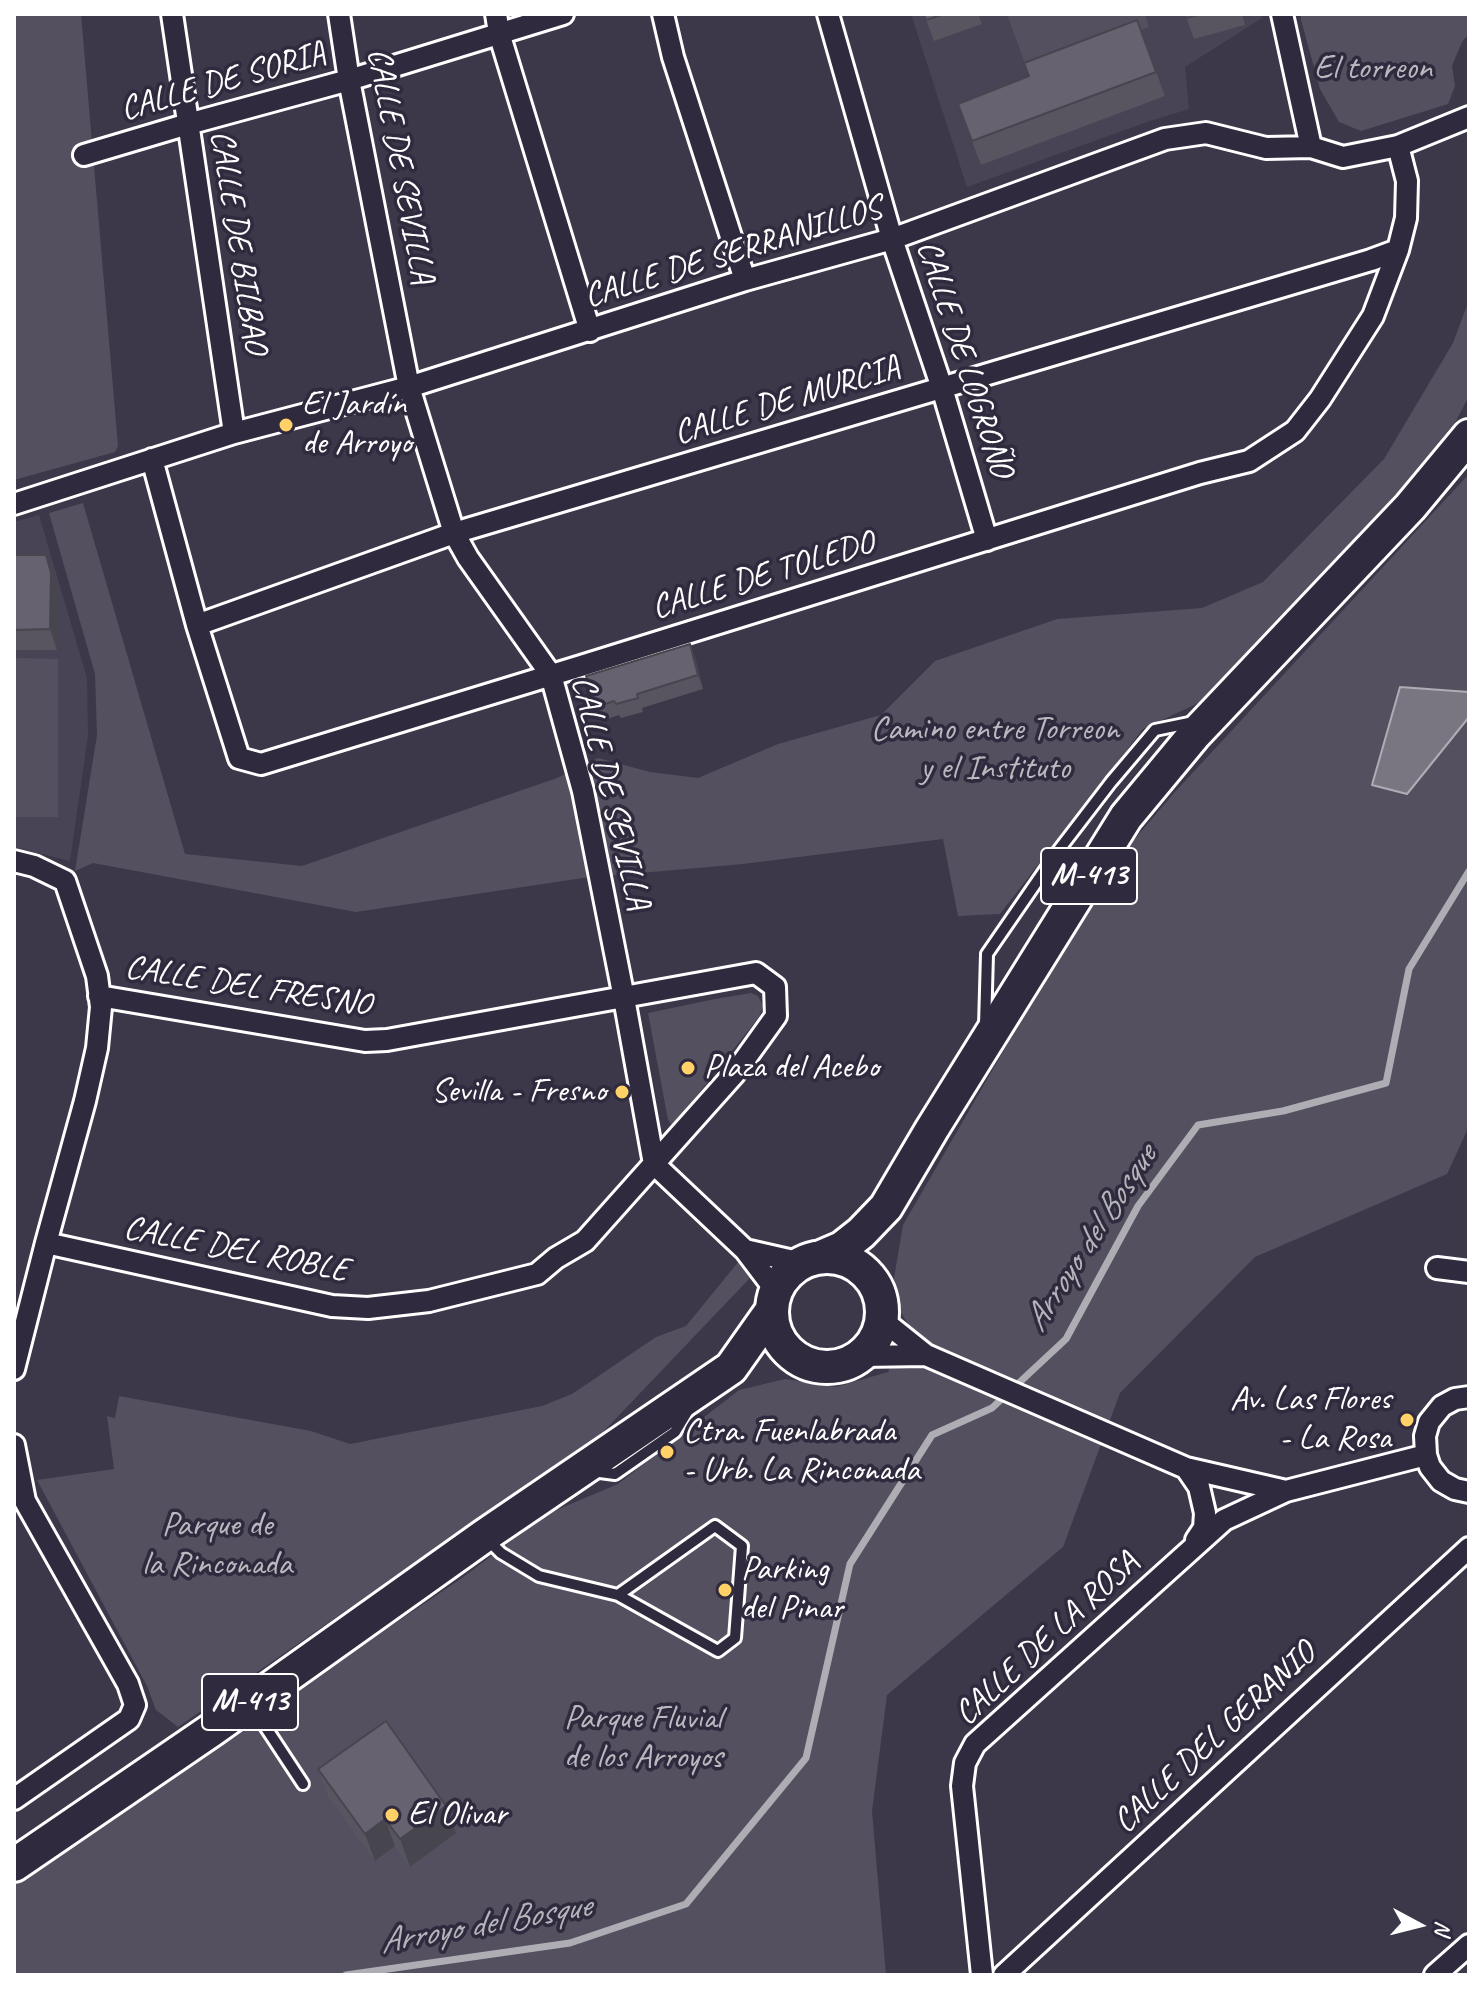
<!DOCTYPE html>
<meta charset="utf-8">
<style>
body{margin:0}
#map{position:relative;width:1483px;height:1989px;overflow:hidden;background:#3c3749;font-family:Caveat,sans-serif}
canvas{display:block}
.frame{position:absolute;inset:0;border:16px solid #fff;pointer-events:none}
.north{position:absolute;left:1379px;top:1885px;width:80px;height:80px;-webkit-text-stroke:6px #2f2a3d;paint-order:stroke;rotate:97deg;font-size:22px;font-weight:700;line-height:32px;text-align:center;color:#fff}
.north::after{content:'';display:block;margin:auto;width:28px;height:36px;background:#fff;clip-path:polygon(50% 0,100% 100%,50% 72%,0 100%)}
</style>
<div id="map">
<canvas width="1483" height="1989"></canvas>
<div class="frame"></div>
<div class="north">N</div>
</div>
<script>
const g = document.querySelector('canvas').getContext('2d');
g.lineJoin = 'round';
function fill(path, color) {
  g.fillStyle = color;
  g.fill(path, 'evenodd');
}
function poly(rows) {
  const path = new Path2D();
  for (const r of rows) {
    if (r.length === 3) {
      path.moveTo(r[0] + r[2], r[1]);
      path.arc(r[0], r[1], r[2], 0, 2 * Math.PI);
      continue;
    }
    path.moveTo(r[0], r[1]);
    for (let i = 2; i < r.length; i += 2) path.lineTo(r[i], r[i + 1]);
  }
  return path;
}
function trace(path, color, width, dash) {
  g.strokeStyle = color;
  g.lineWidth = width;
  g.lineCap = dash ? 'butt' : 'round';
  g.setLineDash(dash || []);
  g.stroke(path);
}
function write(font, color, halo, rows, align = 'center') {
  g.font = font + ' Caveat,sans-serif';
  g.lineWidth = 7;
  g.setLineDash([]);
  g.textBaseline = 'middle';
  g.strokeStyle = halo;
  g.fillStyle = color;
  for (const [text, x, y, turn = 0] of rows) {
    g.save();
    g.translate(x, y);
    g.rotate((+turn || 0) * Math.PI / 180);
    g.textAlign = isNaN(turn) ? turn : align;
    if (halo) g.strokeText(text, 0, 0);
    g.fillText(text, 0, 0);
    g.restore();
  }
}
const built = poly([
 [911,14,1261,14,1262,18,1185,67,1189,109,1147,122,967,187],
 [39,515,87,678,88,736,70,861,14,847,14,522]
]);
const green = poly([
 [14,14,81,14,118,446,115,452,14,480],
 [1007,14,1145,14,1149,27,1028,72],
 [1301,14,1469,14,1469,34,1462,42,1452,66,1455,86,1448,104,1361,131,1339,122,1320,89,1301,20],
 [1469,300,1469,396,1456,421,1372,523,1207,699,1143,729,1000,914,958,916,943,839,743,864,583,878,356,912,93,863,75,871,97,735,95,674,49,513,83,503,185,854,302,866,557,778,598,758,650,772,698,778,778,744,881,715,935,661,1057,619,1202,608,1263,582,1384,459,1453,343],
 [1469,474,1469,1126,1447,1174,1255,1257,1120,1393,1063,1547,887,1695,872,1811,886,1975,14,1975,14,1883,185,1765,462,1578,547,1514,618,1484,739,1390,785,1379,836,1387,888,1372,908,1324,891,1296,903,1225,1056,960,1133,841,1174,793],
 [14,658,58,659,58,817,14,817],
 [751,993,758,996,763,1006,759,1017,676,1122,671,1124,668,1120,648,1013,715,999],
 [739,1261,750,1278,603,1432,178,1727,156,1710,147,1686,37,1480,114,1469,107,1416,115,1418,119,1396,311,1431,350,1444,542,1406,572,1394,656,1337,686,1326]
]);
const water = poly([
 [1400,687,1469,692,1469,717,1407,794,1372,785,1400,687]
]);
const stream = poly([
 [346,1975,570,1943,686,1904,806,1758,850,1564,932,1435,992,1408,1066,1339,1138,1206,1198,1125,1283,1111,1386,1083,1409,969,1469,871]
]);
const lane = poly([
 [985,1026,987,954,1058,851,1111,782,1155,730,1194,722],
 [592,1471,615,1474,675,1432,687,1412],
 [488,1540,501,1553,539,1576,618,1595,718,1651,735,1638,742,1546,715,1526,618,1595],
 [253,1708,303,1784]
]);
const street = poly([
 [172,14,234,433],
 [339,14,349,80,409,387,454,533,468,558,551,675,583,791,624,998,654,1164,745,1250,776,1291],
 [496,14,499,33,590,331],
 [663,14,673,57,745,280],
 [828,14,892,239,942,388,987,540],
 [1282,14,1311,147],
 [84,155,188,124,349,80,563,14],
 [152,459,197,625,239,758,261,764,581,666,1200,473,1249,461,1295,431,1320,399,1373,316,1398,250,1406,218,1407,181,1398,146],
 [14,504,234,433,409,387,745,280,892,239,1165,139,1206,133,1266,148,1311,147,1343,157,1398,146,1469,117],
 [197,625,454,533,1371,260,1398,250],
 [14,861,34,866,65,881,97,976,101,1007,97,1048,85,1101,46,1243,14,1369],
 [46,1243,332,1306,368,1308,429,1301,537,1274,556,1258,585,1241,735,1073,776,1016,775,987,756,973,387,1040,365,1041,99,996],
 [745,1250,802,1263],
 [1437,1268,1469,1272],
 [881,1319,926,1355,1186,1468,1286,1491,1426,1455],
 [861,1356,926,1355],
 [1469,1397,1455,1399,1442,1406,1429,1422,1425,1436,1426,1455,1430,1467,1441,1481,1455,1489,1469,1492],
 [14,1445,25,1501,128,1684,135,1705,129,1719,14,1799],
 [1186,1468,1199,1487,1205,1513,1204,1528,1196,1540],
 [982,1975,962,1786,965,1763,975,1744,1224,1520,1286,1491],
 [1004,1975,1469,1548],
 [1435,1975,1469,1945]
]);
const primary = poly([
 [821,1257,842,1248,861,1233,886,1207,932,1129,1126,817,1194,735,1410,507,1469,436],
 [827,1312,55],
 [14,1865,213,1729,484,1536,731,1368,772,1310]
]);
const wall = poly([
 [924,14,978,14,982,24,934,41],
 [1185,14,1242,14,1245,25,1194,39],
 [1137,20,1165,96,981,165,958,104,1029,76],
 [14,555,46,555,59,594,57,650,14,650],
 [695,657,703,689,642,708,643,712,621,718,619,715,601,721,596,707],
 [318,1769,446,1806,456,1833,410,1867,395,1846,375,1861,328,1797]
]);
const shadedWall = poly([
 [46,555,59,594,57,650,50,629],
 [690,644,695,657,703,689,698,675],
 [446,1806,456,1833,410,1867,400,1839],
 [385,1819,395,1846,375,1861,365,1834]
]);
const building = poly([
 [924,14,944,14,926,20,924,14],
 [1185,14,1201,14,1186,18,1185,14],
 [1137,20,1156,72,972,141,958,104,1029,76,1024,63,1137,20],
 [14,555,46,555,51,573,50,629,14,630,14,555],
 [690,644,698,675,637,694,638,698,616,704,614,701,596,707,586,676,690,644],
 [386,1721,446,1806,400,1839,385,1819,365,1834,318,1769,386,1721]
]);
const markers = [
 [286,425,8,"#ffd166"],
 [688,1068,8,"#ffd166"],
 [622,1092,8,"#ffd166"],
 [1407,1420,8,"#ffd166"],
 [667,1452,8,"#ffd166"],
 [725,1590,8,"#ffd166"],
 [392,1815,8,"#ffd166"]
];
const shields = [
 [1089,876,96],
 [250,1702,96]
];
const shieldNames = [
 ["M-413",1089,876],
 ["M-413",250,1702]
];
const parkNames = [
 ["El torreon",1373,69],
 ["Camino entre Torreon",995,730],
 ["y el Instituto",995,769],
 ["Parque de",217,1526],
 ["la Rinconada",217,1565],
 ["Parque Fluvial",643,1719],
 ["de los Arroyos",643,1758]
];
const streetNames = [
 ["CALLE DE SORIA",223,82,-16],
 ["CALLE DE SEVILLA",400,166,79],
 ["CALLE DE BILBAO",238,242,81],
 ["CALLE DE SERRANILLOS",733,253,-17],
 ["CALLE DE LOGROÑO",964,359,72],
 ["CALLE DE MURCIA",787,401,-17],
 ["CALLE DE TOLEDO",763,576,-17],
 ["CALLE DE SEVILLA",610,793,76],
 ["CALLE DEL FRESNO",248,987,9],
 ["CALLE DEL ROBLE",236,1250,11],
 ["CALLE DE LA ROSA",1047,1639,-43],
 ["CALLE DEL GERANIO",1215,1738,-43]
];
const poiNames = [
 ["El Jardín",302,405],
 ["de Arroyo",302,444],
 ["Plaza del Acebo",704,1068],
 ["Sevilla - Fresno",606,1092,"right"],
 ["Av. Las Flores",1391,1400,"right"],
 ["- La Rosa",1391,1439,"right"],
 ["Ctra. Fuenlabrada",683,1432],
 ["- Urb. La Rinconada",683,1471],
 ["Parking",741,1570],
 ["del Pinar",741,1609],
 ["El Olivar",408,1815]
];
const waterNames = [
 ["Arroyo del Bosque",1091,1239,-57],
 ["Arroyo del Bosque",485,1925,-10]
];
fill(built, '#494455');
fill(green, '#555060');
fill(water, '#797682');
trace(water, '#afadb4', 2);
trace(stream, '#afadb4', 7);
trace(lane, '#fff', 16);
trace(street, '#fff', 26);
trace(primary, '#fff', 38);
trace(lane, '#2f2a3d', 10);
trace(street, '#2f2a3d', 20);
trace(primary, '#2f2a3d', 32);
fill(wall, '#585460');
fill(shadedWall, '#47454e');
fill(building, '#666270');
trace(building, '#47454e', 2);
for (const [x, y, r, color] of markers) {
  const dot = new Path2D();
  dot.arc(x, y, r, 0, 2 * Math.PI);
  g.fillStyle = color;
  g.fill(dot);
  trace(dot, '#2f2a3d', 3);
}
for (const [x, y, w] of shields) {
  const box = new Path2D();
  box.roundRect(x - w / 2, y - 28, w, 56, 6);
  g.fillStyle = '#2f2a3d';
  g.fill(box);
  trace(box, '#fff', 2);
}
write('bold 32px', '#fff', null, shieldNames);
write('34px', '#bbb9bf', '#2f2a3d', parkNames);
write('34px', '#fff', '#2f2a3d', streetNames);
write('34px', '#fff', '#2f2a3d', poiNames, 'left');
write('italic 36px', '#b5b4ba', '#2f2a3d', waterNames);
</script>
